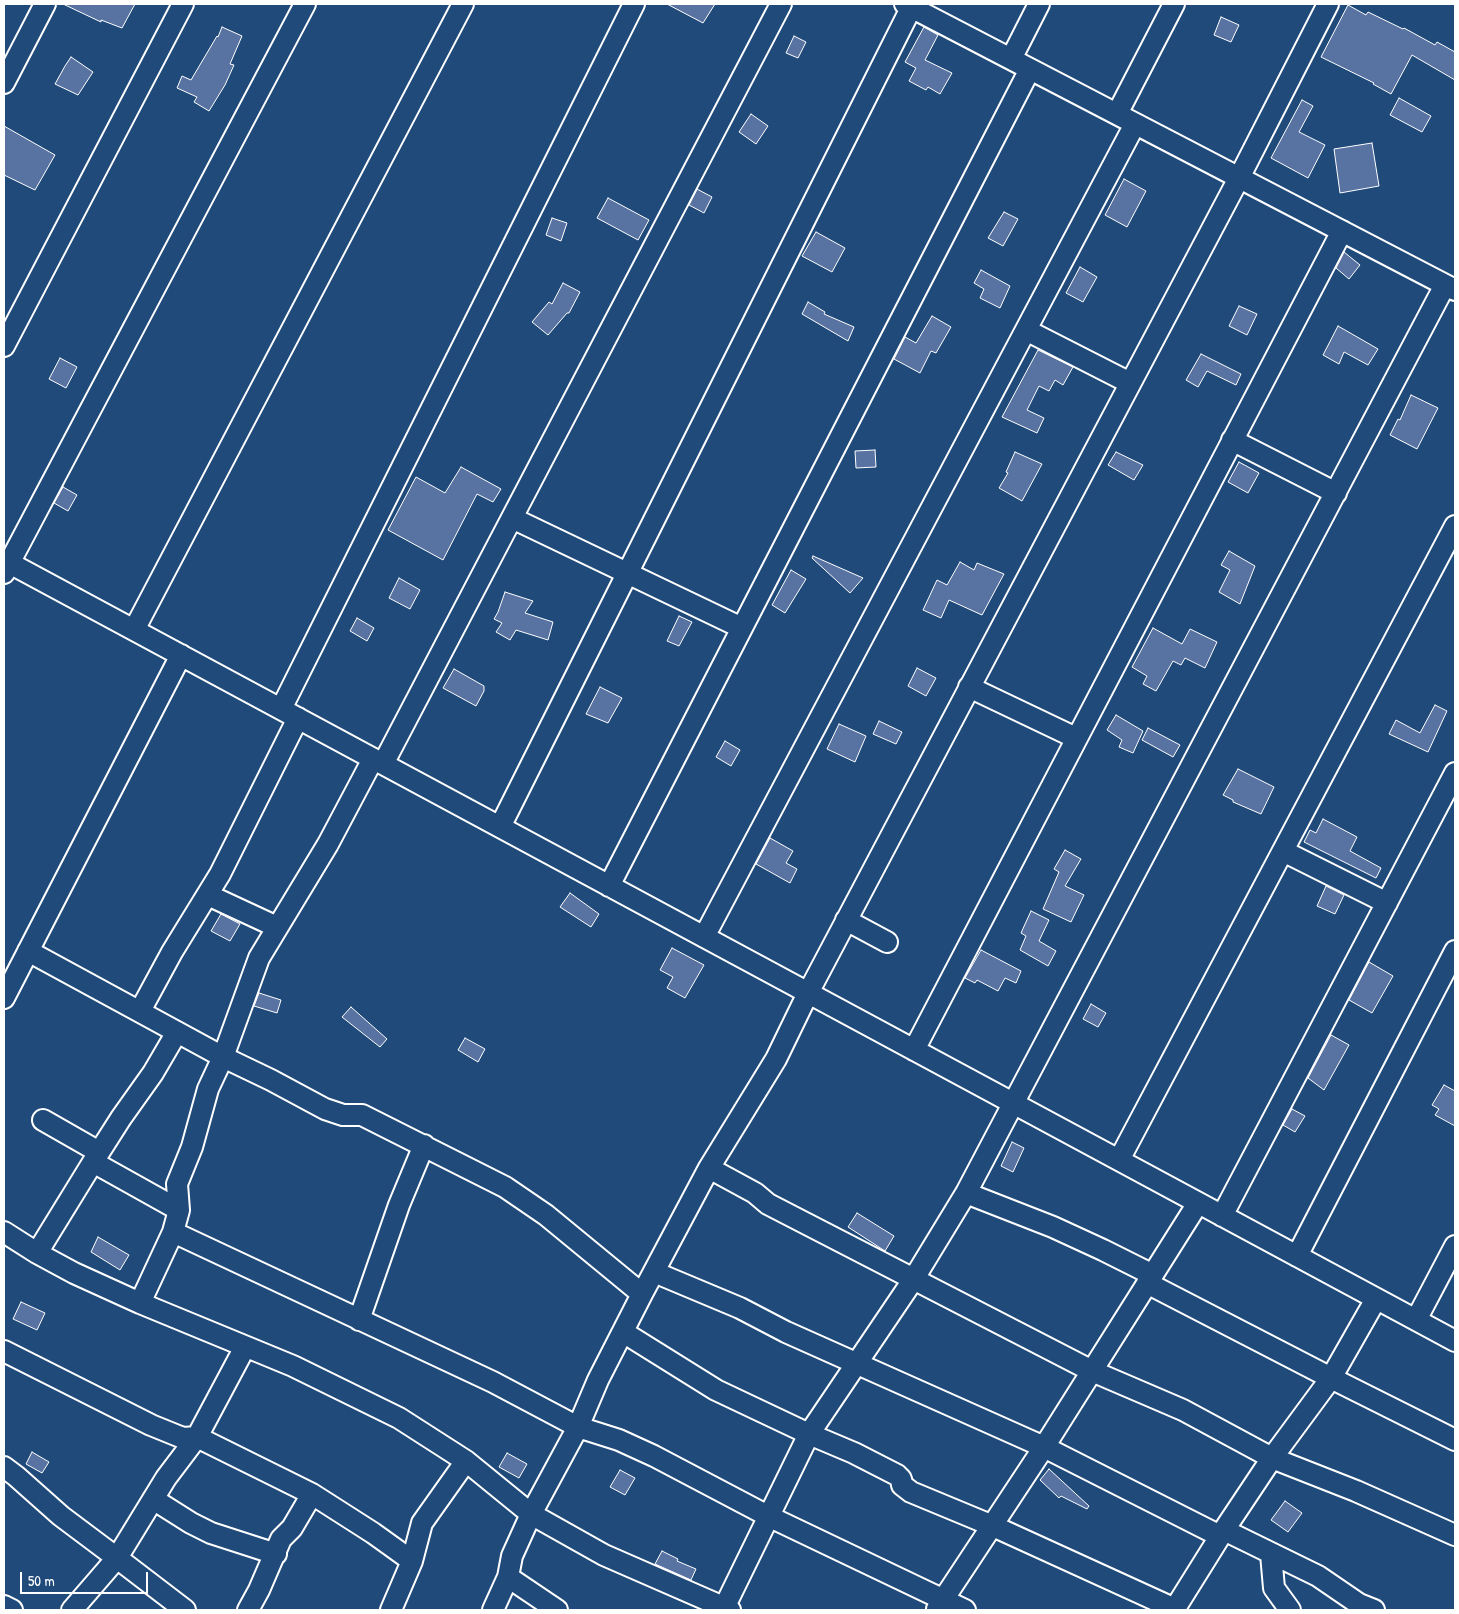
<!DOCTYPE html>
<style>
body{margin:0}
#map{position:relative;width:1459px;height:1614px;overflow:hidden;background:#1f4a7a;font-family:"Patrick Hand",sans-serif}
canvas{display:block}
.frame{position:absolute;inset:0;border:5px solid #fff;pointer-events:none}
.scale{position:absolute;left:20px;top:1572px;width:128px;height:22px;box-sizing:border-box;border:2px solid #fff;border-top:0;padding-left:6px;font-size:15px;line-height:18px;white-space:nowrap;color:#fff;-webkit-text-stroke:4px #1f4a7a;paint-order:stroke}
</style>
<div id="map">
<canvas width="1459" height="1614"></canvas>
<div class="frame"></div>
<div class="scale">50 m</div>
</div>
<script>
const g = document.querySelector('canvas').getContext('2d');
g.lineJoin = 'round';
function fill(path, color) {
  g.fillStyle = color;
  g.fill(path, 'evenodd');
}
function poly(rows) {
  const path = new Path2D();
  for (const r of rows) {
    path.moveTo(r[0], r[1]);
    for (let i = 2; i < r.length; i += 2) path.lineTo(r[i], r[i + 1]);
  }
  return path;
}
function trace(path, color, width, dash) {
  g.strokeStyle = color;
  g.lineWidth = width;
  g.lineCap = dash ? 'butt' : 'round';
  g.setLineDash(dash || []);
  g.stroke(path);
}
const building = poly([
 [63,4,135,4,122,28,101,20,101,22,63,4],
 [667,4,715,4,703,23,667,4],
 [1348,5,1366,15,1368,12,1403,29,1404,28,1435,45,1437,42,1455,52,1455,80,1412,55,1391,94,1373,84,1374,83,1321,57,1348,5],
 [1221,17,1239,25,1231,42,1214,35,1221,17],
 [222,27,242,36,230,64,234,65,225,85,209,111,194,102,197,97,177,88,182,76,191,80,217,36,218,37,222,27],
 [924,27,938,35,925,60,952,73,940,94,928,87,926,90,909,81,916,68,905,62,924,27],
 [794,36,806,42,798,58,786,53,794,36],
 [71,57,93,72,78,95,55,84,65,66,71,57],
 [1399,98,1431,116,1422,132,1390,115,1399,98],
 [1302,100,1313,106,1299,132,1325,145,1308,178,1271,158,1302,100],
 [751,114,768,126,756,144,739,132,751,114],
 [4,126,55,155,35,190,4,175,4,126],
 [1372,143,1379,186,1340,193,1334,149,1372,143],
 [1124,179,1146,191,1127,227,1105,215,1124,179],
 [697,189,712,197,704,213,689,205,697,189],
 [608,198,649,220,638,240,597,218,608,198],
 [1004,212,1018,219,1003,246,988,238,1004,212],
 [552,218,567,223,561,241,546,235,552,218],
 [816,232,845,248,832,272,802,256,816,232],
 [1344,252,1360,265,1349,279,1336,268,1344,252],
 [1080,267,1097,277,1083,302,1066,293,1080,267],
 [981,270,1010,286,1000,308,980,298,984,289,974,283,981,270],
 [563,283,580,292,569,313,567,313,548,335,532,322,549,302,552,304,563,283],
 [808,302,825,312,824,314,854,327,848,341,802,314,808,302],
 [1239,306,1257,314,1247,335,1229,326,1239,306],
 [932,316,951,327,936,353,931,351,920,373,894,359,905,337,916,343,932,316],
 [1338,326,1378,349,1368,365,1344,352,1339,364,1323,355,1338,326],
 [1038,350,1073,367,1063,385,1055,380,1049,391,1039,386,1027,410,1044,418,1037,433,1002,417,1038,350],
 [1201,354,1241,374,1236,385,1207,371,1198,387,1186,380,1201,354],
 [60,358,77,367,66,388,49,379,60,358],
 [1411,395,1438,408,1417,449,1390,435,1398,419,1400,420,1411,395],
 [875,450,876,467,856,468,855,451,875,450],
 [1015,452,1042,464,1022,501,999,488,1008,473,1006,472,1015,452],
 [1116,452,1143,465,1134,480,1108,465,1116,452],
 [1239,462,1259,473,1248,493,1228,482,1239,462],
 [461,467,501,489,493,502,477,494,443,560,388,530,416,477,445,493,461,467],
 [63,487,77,495,68,511,54,503,63,487],
 [1229,551,1255,566,1240,604,1219,592,1230,570,1221,565,1229,551],
 [813,556,863,578,850,593,812,558,813,556],
 [960,562,974,570,977,563,1004,574,982,615,949,600,941,618,923,610,937,580,947,585,960,562],
 [791,570,806,579,785,613,772,605,791,570],
 [399,578,420,590,410,609,389,598,399,578],
 [505,592,533,601,525,613,553,622,548,640,516,630,510,640,496,632,502,623,494,619,498,612,505,592],
 [679,616,692,622,679,646,667,641,679,616],
 [357,618,374,628,367,641,350,631,357,618],
 [1153,628,1182,644,1190,629,1217,642,1205,668,1185,658,1181,665,1173,661,1156,691,1143,684,1147,676,1132,667,1153,628],
 [917,668,936,678,926,696,908,686,917,668],
 [454,669,484,686,484,691,476,706,443,688,454,669],
 [600,687,622,698,608,723,586,714,600,687],
 [1435,705,1447,711,1428,752,1389,734,1396,720,1420,733,1435,705],
 [1116,715,1143,731,1133,753,1119,747,1122,740,1107,730,1116,715],
 [879,721,902,732,896,744,873,734,879,721],
 [839,724,866,736,855,762,827,749,839,724],
 [1148,728,1180,745,1173,757,1142,740,1148,728],
 [725,741,740,750,731,766,716,757,725,741],
 [1238,769,1274,787,1261,814,1233,802,1233,800,1223,795,1238,769],
 [1323,819,1357,837,1350,851,1381,868,1376,878,1304,842,1310,830,1316,833,1323,819],
 [770,838,793,851,786,863,797,869,790,883,756,864,770,838],
 [1065,850,1081,859,1065,886,1084,895,1071,922,1043,909,1059,872,1054,869,1065,850],
 [1326,886,1344,895,1335,914,1317,906,1326,886],
 [570,893,599,914,591,927,560,907,570,893],
 [1031,911,1049,920,1039,941,1056,951,1048,966,1020,950,1026,936,1021,933,1031,911],
 [221,914,240,924,230,941,211,931,221,914],
 [672,948,704,965,685,998,667,988,673,977,660,970,672,948],
 [981,950,1021,971,1016,983,1005,978,998,991,977,980,975,983,965,978,981,950],
 [1369,962,1393,976,1372,1013,1349,1000,1369,962],
 [259,993,281,1000,277,1013,254,1006,259,993],
 [1091,1004,1106,1013,1098,1027,1083,1019,1091,1004],
 [351,1007,387,1039,380,1047,342,1017,351,1007],
 [1331,1035,1349,1045,1324,1090,1308,1078,1331,1035],
 [465,1038,485,1049,478,1062,458,1050,465,1038],
 [1444,1085,1455,1091,1455,1126,1435,1115,1439,1109,1432,1105,1444,1085],
 [1292,1109,1305,1116,1295,1132,1283,1125,1292,1109],
 [1012,1142,1024,1148,1013,1172,1001,1166,1012,1142],
 [857,1213,894,1236,885,1251,848,1227,857,1213],
 [98,1237,129,1255,120,1270,91,1252,98,1237],
 [21,1302,45,1313,37,1330,13,1319,21,1302],
 [32,1452,49,1462,42,1473,26,1464,32,1452],
 [507,1453,527,1464,519,1478,499,1467,507,1453],
 [1049,1469,1089,1506,1087,1509,1061,1496,1059,1498,1040,1480,1049,1469],
 [620,1470,635,1478,625,1495,610,1487,620,1470],
 [1285,1501,1302,1513,1288,1532,1271,1520,1285,1501],
 [662,1551,678,1559,677,1561,696,1569,691,1580,655,1564,662,1551]
]);
const minor = poly([
 [905,4,1455,290],
 [1011,59,1039,4],
 [4,83,45,4],
 [1117,114,1174,4],
 [1026,330,1130,383],
 [4,346,183,4],
 [1232,440,1336,493],
 [512,518,742,628],
 [4,560,1455,1341],
 [4,573,305,4],
 [134,630,463,4],
 [969,687,1076,738],
 [281,709,634,4],
 [383,764,781,4],
 [500,827,913,4],
 [1283,851,1387,903],
 [609,886,1030,69],
 [208,895,277,927],
 [846,920,887,942],
 [704,937,1135,124],
 [28,951,223,1057,271,1080,325,1109,343,1115,362,1115,505,1187,546,1215,642,1294],
 [4,998,181,655],
 [140,1011,172,952,220,874,298,718],
 [914,1050,1342,231],
 [43,1120,99,1152],
 [1119,1160,1455,526],
 [93,1162,179,1210,173,1232,493,1382,578,1427,619,1440,654,1456,768,1516,965,1610],
 [709,1168,755,1193,768,1204,1092,1371,1183,1410,1272,1458,1356,1491,1455,1535],
 [966,1193,1053,1227,1103,1250,1151,1274],
 [179,1210,177,1184,192,1147,208,1089,223,1057,259,958,328,844,373,759],
 [1222,1216,1455,773],
 [4,1232,37,1253,74,1273,140,1303,293,1366,399,1418,466,1461,531,1514,604,1555,730,1610],
 [37,1253,93,1162,121,1118,153,1073,177,1032],
 [1297,1256,1455,951],
 [654,1272,740,1308,786,1332,1044,1447,1220,1536],
 [1147,1283,1331,1378,1455,1440],
 [140,1303,173,1232],
 [359,1320,399,1205,424,1145],
 [1416,1320,1455,1246],
 [623,1332,716,1390,809,1434,854,1453,897,1475,901,1479,902,1485,911,1492,993,1526,1175,1609],
 [4,1351,151,1425,183,1438,197,1437,312,1494,373,1533,412,1561],
 [4,1467,16,1476,61,1516,117,1558,72,1610],
 [153,1499,191,1523,211,1533,276,1554],
 [1224,1530,1318,1576,1359,1604,1374,1610],
 [1271,1554,1274,1588,1290,1610],
 [508,1577,557,1610],
 [4,1606,12,1610],
 [724,1608,809,1434,913,1280,966,1193,1445,285],
 [937,1609,1044,1447,1198,1203],
 [185,1610,117,1558,166,1478,197,1437,245,1347],
 [248,1610,259,1590,281,1539,292,1528,312,1494],
 [391,1610,412,1561,422,1523,466,1461],
 [493,1610,508,1577,512,1556,531,1514,578,1427,598,1380,642,1294,709,1168,776,1059,808,993,1239,178,1328,4],
 [1174,1610,1224,1530,1272,1458,1331,1378,1376,1299]
]);
fill(building, '#5872a2');
trace(building, '#fff', 1);
trace(minor, '#fff', 24);
trace(minor, '#1f4a7a', 20);
</script>
